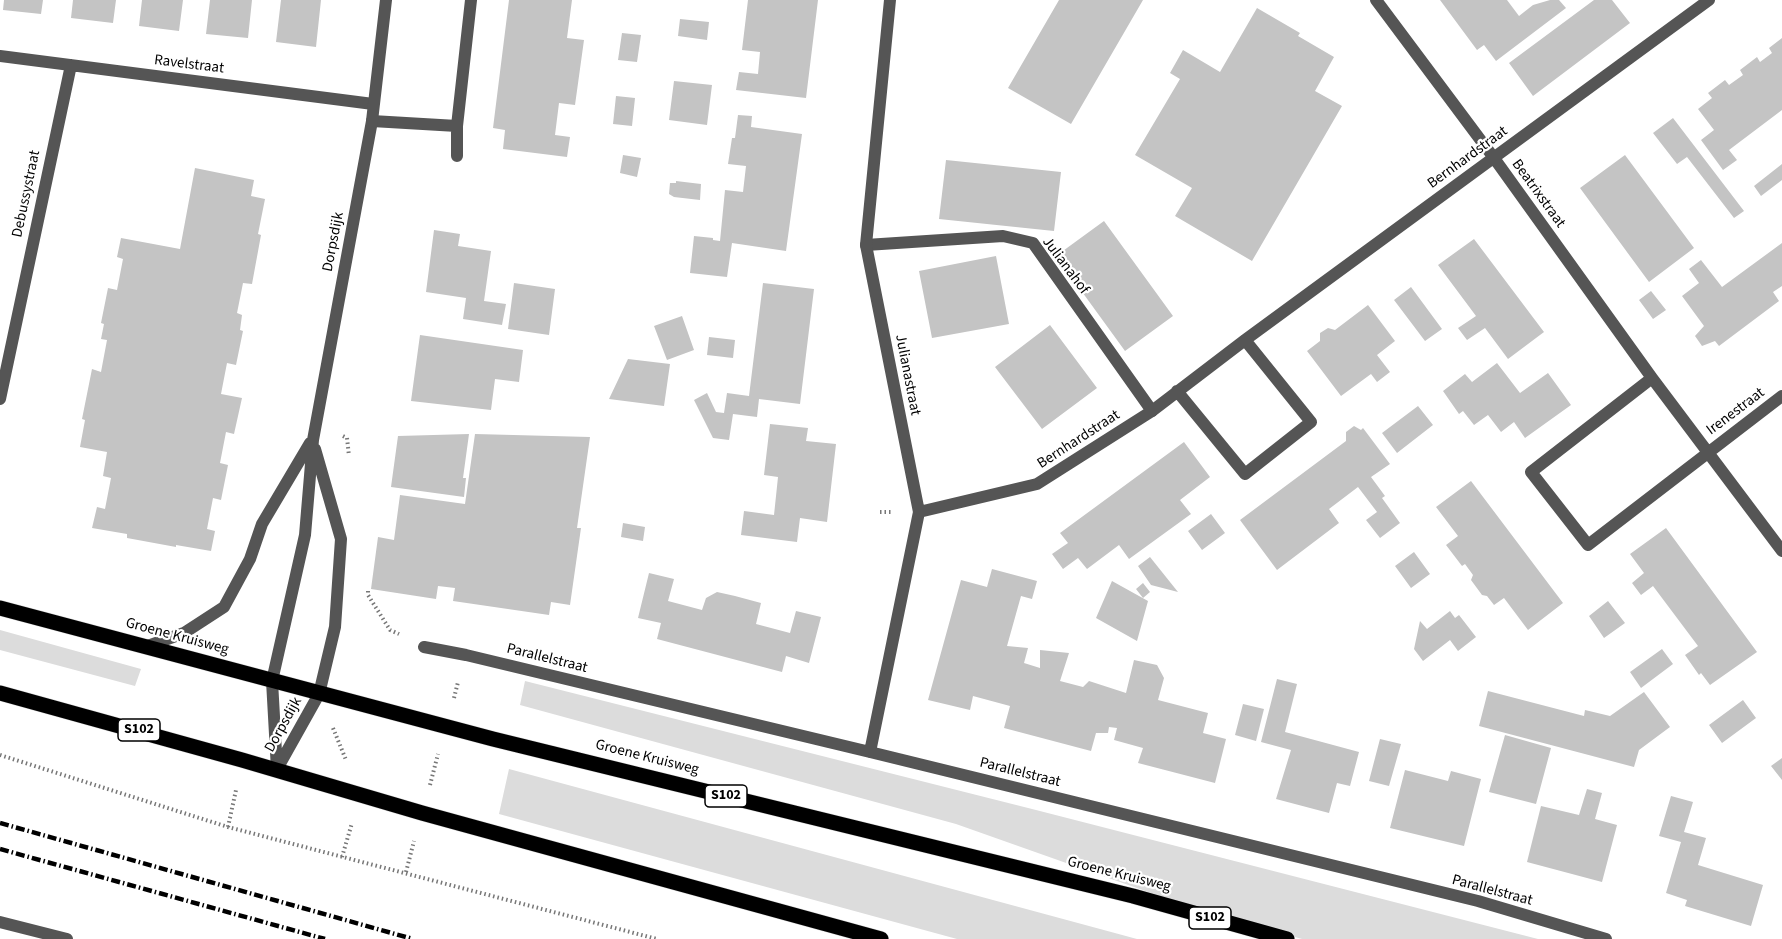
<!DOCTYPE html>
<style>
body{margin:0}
canvas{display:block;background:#fff}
</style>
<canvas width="1782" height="939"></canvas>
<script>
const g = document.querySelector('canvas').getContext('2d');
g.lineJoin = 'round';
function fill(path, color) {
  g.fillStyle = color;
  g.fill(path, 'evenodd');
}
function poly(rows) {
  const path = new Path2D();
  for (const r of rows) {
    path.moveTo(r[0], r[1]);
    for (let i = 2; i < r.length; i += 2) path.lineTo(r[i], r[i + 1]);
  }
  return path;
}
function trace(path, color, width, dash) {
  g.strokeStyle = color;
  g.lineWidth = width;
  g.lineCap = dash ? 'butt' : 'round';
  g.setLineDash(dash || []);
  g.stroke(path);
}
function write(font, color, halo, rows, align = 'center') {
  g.font = font + ' "Source Sans 3",sans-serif';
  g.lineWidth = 4.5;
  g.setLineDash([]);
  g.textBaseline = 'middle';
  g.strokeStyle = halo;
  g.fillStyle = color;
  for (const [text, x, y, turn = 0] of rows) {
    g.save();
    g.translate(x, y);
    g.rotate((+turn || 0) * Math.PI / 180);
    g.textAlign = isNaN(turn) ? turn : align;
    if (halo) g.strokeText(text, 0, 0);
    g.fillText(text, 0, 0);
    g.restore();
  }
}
const green = poly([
 [0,630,141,669,135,686,0,650],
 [525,681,1036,810,1538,939,1302,939,1199,910,956,824,520,705],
 [509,769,1137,939,957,939,499,814]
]);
const building = poly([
 [4,0,43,0,41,14,3,10],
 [73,0,116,0,113,23,71,18],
 [142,0,183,0,179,31,139,26],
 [210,0,252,0,248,38,206,34],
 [281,0,321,0,316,47,276,42],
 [509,0,572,0,567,38,584,40,575,105,559,103,555,135,570,137,567,157,503,149,505,130,493,128],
 [748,0,818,0,806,98,736,90,739,72,758,74,760,52,742,50],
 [1059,0,1143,0,1071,124,1008,88],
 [1440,0,1507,0,1519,16,1533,5,1550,0,1559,0,1566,8,1496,61,1484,45,1477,50],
 [1594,0,1612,0,1630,23,1533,96,1509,63],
 [1257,8,1300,33,1298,36,1334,57,1315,91,1342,106,1252,261,1175,216,1192,188,1135,155,1180,79,1170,73,1183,50,1220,72],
 [680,19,709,22,707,40,678,36],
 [622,33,641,35,637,62,618,60],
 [1782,38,1782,110,1729,150,1737,160,1723,170,1701,140,1714,130,1698,109,1712,98,1708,93,1725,80,1729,85,1743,75,1740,70,1757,57,1760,62,1772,53,1769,48],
 [674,81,712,85,707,125,669,120],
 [616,96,635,98,632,126,613,124],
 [738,115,752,116,751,127,802,134,786,251,732,243,727,277,690,273,694,236,713,238,713,240,720,241,725,190,743,192,746,166,728,164,732,138,735,138],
 [1673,118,1744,211,1734,218,1687,157,1677,164,1653,133],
 [623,155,641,158,637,177,620,173],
 [1625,155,1694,248,1649,282,1580,188],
 [946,160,1061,172,1054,231,939,219],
 [1782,164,1782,180,1761,196,1754,186],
 [195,168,254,180,251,196,265,199,258,234,261,235,252,284,243,283,237,313,242,315,240,330,243,331,236,365,227,363,221,394,242,398,234,434,226,432,220,463,228,465,221,500,213,498,207,529,215,531,211,551,176,545,176,547,127,538,127,534,92,528,97,507,105,509,111,478,103,476,107,452,80,447,85,420,82,419,92,369,101,372,107,340,101,339,104,324,101,323,108,288,117,290,123,259,117,257,121,238,180,249],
 [676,181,701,184,700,200,674,197,669,194,670,183,676,183],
 [1104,221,1173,316,1125,351,1056,256],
 [434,230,460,234,458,246,491,251,484,301,506,304,502,325,463,319,466,298,426,292],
 [1474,239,1544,332,1508,359,1485,328,1467,340,1458,328,1476,316,1438,265],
 [1782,243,1782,286,1773,292,1779,301,1719,346,1715,341,1702,346,1695,336,1704,326,1682,296,1699,283,1689,269,1701,260,1722,287],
 [996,256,1009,324,932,338,919,271],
 [514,283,555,289,549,335,508,329],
 [763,283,814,289,800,404,759,399,757,417,733,414,729,440,713,438,694,400,707,393,716,412,724,413,727,393,749,396],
 [1411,287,1442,329,1425,341,1394,300],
 [1651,291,1666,310,1653,319,1639,300],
 [1368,305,1395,341,1377,355,1390,372,1377,382,1371,374,1341,396,1307,351,1320,341,1320,333,1328,328,1335,330],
 [682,316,694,350,667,360,654,326],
 [1050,325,1097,388,1042,429,995,367],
 [420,335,523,350,519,382,495,379,491,410,411,401],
 [709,337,735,340,733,358,707,355],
 [628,359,670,364,664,406,609,399],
 [1497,363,1520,393,1548,373,1571,405,1525,438,1514,422,1501,432,1488,415,1474,425,1463,411,1459,414,1443,391,1465,374,1472,382],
 [1418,406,1433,425,1397,453,1382,433],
 [770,424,808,428,806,441,836,444,827,522,800,518,797,542,741,535,744,511,774,515,778,477,764,475],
 [1354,426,1361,430,1363,428,1390,464,1371,477,1385,496,1382,498,1400,523,1380,538,1366,520,1377,512,1358,487,1329,509,1339,523,1277,570,1240,520,1346,441,1346,432],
 [469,434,463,478,466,478,464,497,391,487,398,436],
 [475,434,590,437,577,528,581,528,570,605,551,602,549,615,453,601,455,588,438,586,436,599,371,589,378,537,394,540,400,495,465,504],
 [1184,442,1210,477,1180,500,1191,514,1129,559,1119,545,1087,569,1078,558,1063,569,1052,554,1068,543,1060,533],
 [1471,481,1563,603,1528,630,1504,598,1494,605,1487,596,1482,595,1471,580,1473,575,1465,564,1462,566,1446,545,1458,536,1436,507],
 [1211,514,1225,533,1202,550,1188,531],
 [623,523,645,527,643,541,621,537],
 [1666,528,1757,652,1710,685,1701,673,1699,675,1685,655,1698,646,1653,586,1641,595,1632,583,1644,573,1630,554],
 [1414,552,1430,574,1411,588,1395,566],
 [1150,557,1178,592,1151,585,1138,566],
 [992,569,1037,581,1032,599,1021,596,1007,646,1028,648,1024,663,1040,668,1040,650,1069,653,1060,681,1083,687,1089,681,1126,693,1134,660,1157,665,1164,678,1158,700,1208,713,1203,733,1226,739,1215,783,1138,763,1143,748,1114,740,1117,728,1109,727,1108,733,1096,733,1091,751,1004,728,1010,706,973,696,970,710,928,700,961,580,987,587],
 [649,573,674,579,668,601,702,610,706,598,717,592,735,596,761,603,756,624,790,633,796,611,821,617,809,663,786,656,782,672,657,639,661,623,638,618],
 [1112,581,1148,601,1137,641,1096,618],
 [1143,583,1150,592,1143,598,1136,589],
 [1608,601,1625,623,1604,638,1589,616],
 [1450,611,1455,618,1459,615,1476,637,1458,651,1450,640,1423,661,1414,649,1420,621,1427,629],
 [1662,649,1673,664,1641,688,1630,672],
 [1277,679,1297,684,1285,732,1359,752,1350,786,1337,783,1329,813,1276,799,1291,750,1261,742],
 [1488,691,1584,716,1585,710,1610,716,1644,692,1670,727,1639,750,1634,767,1479,726],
 [1743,700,1756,718,1722,743,1709,725],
 [1243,704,1264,709,1256,741,1235,735],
 [1505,735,1551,748,1536,804,1489,792],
 [1380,739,1401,744,1389,786,1369,781],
 [1782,758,1782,780,1771,766],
 [1405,770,1448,781,1451,771,1481,779,1464,846,1390,828],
 [1587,789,1602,793,1595,819,1617,825,1602,882,1527,862,1541,806,1579,815],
 [1671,796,1693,802,1684,832,1706,838,1698,865,1763,885,1751,926,1685,906,1687,900,1666,893,1681,842,1659,836]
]);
const path = poly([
 [343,436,347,438,349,456],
 [880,512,891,512],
 [368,591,368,595,390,630,399,634],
 [454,698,458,682],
 [333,728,346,760],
 [0,755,228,827,657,939],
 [430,785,438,754],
 [228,827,236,790],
 [342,857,352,823],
 [406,872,414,841]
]);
const service = poly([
 [372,121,457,126,457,156],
 [457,126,471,0]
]);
const pedestrian = poly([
 [866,245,1003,236,1033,243,1152,411]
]);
const minor = poly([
 [1376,0,1494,158,1652,378,1782,551],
 [0,56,373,104],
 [1652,378,1531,472,1588,545,1782,396],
 [1177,391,1245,474,1311,422,1245,340],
 [0,399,71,65],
 [919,512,1037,484,1152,411,1245,340,1709,0],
 [424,647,466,655,870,752,1478,901,1606,939],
 [870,752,919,512,866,245,890,0]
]);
const tertiary = poly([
 [145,647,184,633,224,607,250,559,262,524,310,443],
 [277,769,319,694,335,627,341,539,315,449],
 [277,770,272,681,305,535,313,440,372,121,386,0],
 [0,922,67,939]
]);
const primary = poly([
 [0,608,493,739,1133,896,1287,939],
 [0,693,242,760,422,813,881,939]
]);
const rail = poly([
 [0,823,413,939],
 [0,849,325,939]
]);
const shields = [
 [139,730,42],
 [726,796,42],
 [1210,918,42]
];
const shieldNames = [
 ["S102",139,730],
 ["S102",726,796],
 ["S102",1210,918]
];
const streetNames = [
 ["Ravelstraat",189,65,7],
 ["Bernhardstraat",1468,158,-36],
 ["Debussystraat",27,194,-78],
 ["Beatrixstraat",1538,194,54],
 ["Dorpsdijk",334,242,-79],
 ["Julianahof",1065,266,53],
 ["Julianastraat",907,375,79],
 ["Irenestraat",1736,412,-37],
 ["Bernhardstraat",1079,440,-33],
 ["Groene Kruisweg",177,637,15],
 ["Parallelstraat",547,659,14],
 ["Dorpsdijk",284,725,-61],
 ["Groene Kruisweg",647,758,14],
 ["Parallelstraat",1020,773,14],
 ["Groene Kruisweg",1119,875,14],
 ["Parallelstraat",1492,891,15]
];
fill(green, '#dcdcdc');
fill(building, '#c4c4c4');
trace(primary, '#dbdbdb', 16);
trace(path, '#777', 4, [1.5, 3]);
trace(service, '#555', 12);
trace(pedestrian, '#555', 12);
trace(minor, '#555', 12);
trace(tertiary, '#555', 12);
trace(primary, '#000', 15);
trace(rail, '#000', 4.5, [9, 3, 1.5, 3]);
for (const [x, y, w] of shields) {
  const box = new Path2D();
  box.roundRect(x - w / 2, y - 11, w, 22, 4.5);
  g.fillStyle = '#fff';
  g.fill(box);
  trace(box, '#000', 1.5);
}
write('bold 14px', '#000', null, shieldNames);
write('15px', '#000', '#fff', streetNames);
</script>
